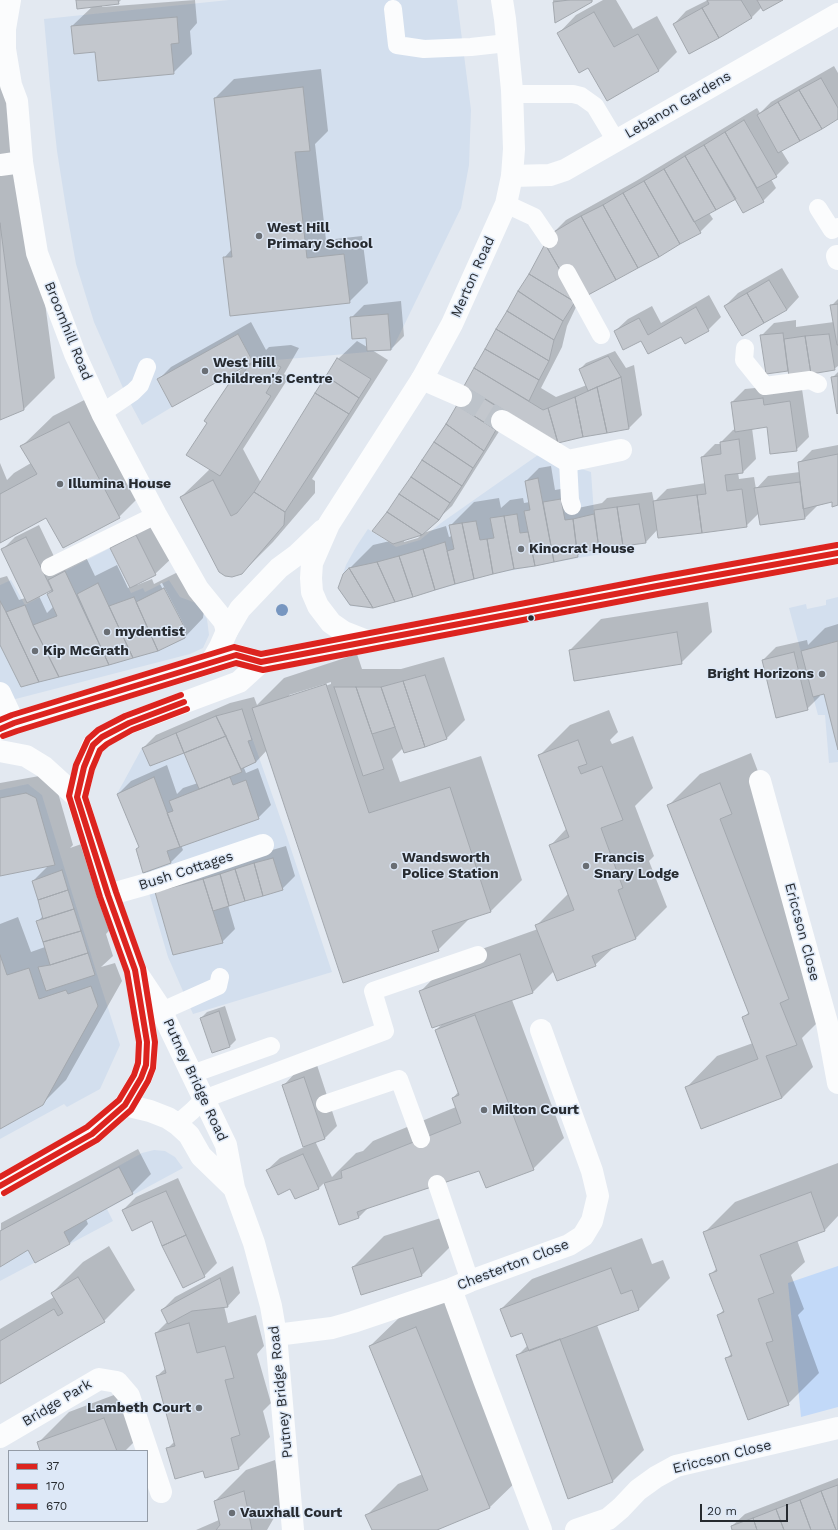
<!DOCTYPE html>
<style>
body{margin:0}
#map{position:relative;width:838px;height:1530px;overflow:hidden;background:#e3e9f1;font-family:"Work Sans",sans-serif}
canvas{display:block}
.legend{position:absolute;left:8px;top:1450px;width:140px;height:72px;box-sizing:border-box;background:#dde8f7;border:1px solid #949ca7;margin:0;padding:5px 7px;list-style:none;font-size:12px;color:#272b30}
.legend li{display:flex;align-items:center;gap:8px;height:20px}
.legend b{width:20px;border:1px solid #949ca7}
.scale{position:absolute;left:700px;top:1504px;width:88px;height:18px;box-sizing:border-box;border:2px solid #272b30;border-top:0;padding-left:5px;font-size:12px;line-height:14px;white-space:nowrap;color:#272b30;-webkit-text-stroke:3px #dde8f7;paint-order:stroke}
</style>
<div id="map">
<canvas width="838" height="1530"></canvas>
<ul class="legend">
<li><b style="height:5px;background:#dc241f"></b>37</li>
<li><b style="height:5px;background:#dc241f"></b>170</li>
<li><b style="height:5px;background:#dc241f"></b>670</li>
</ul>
<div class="scale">20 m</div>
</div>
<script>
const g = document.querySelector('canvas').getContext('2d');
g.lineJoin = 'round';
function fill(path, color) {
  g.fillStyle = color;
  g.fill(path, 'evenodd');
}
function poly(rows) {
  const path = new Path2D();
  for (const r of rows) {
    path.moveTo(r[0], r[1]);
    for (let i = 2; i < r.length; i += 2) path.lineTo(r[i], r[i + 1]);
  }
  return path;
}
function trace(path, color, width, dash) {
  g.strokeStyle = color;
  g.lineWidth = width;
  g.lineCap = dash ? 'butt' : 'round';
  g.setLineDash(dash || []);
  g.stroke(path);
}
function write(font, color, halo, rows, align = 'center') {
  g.font = font + ' "Work Sans",sans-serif';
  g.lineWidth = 3;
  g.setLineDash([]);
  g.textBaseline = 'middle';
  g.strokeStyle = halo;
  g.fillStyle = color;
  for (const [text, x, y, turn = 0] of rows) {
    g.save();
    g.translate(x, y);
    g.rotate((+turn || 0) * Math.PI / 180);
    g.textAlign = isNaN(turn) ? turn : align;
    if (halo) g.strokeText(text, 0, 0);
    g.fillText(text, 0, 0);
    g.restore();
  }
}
const built = poly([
 [229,0,457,0,471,110,469,165,461,208,392,350,253,362,238,334,157,380,172,407,142,425,127,397,94,322,76,264,66,208,57,151,50,86,44,19],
 [538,455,591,472,594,514,600,554,493,574,373,608,350,606,338,588,346,565,356,547,368,529,396,547,420,540,441,523],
 [110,548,131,593,143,588,145,592,169,580,180,597,196,603,207,619,209,635,203,648,190,654,0,703,0,585,11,580,25,605,52,591,48,580],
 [838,597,838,762,829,763,825,715,818,715,789,608,806,604,807,609,826,605,826,600],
 [242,709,287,837,332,972,193,1014,168,957,136,849,139,847,117,794,142,748],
 [28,784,42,795,97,974,120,1045,100,1089,67,1107,64,1104,0,1139,0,790],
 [154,1150,165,1151,175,1157,183,1168,107,1209,113,1221,0,1281,0,1231,142,1153]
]);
const green = poly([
 [838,1266,838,1407,801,1417,788,1283]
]);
const shadow = poly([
 [77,0,121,0,118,3,102,5,102,7,195,0,197,23,190,31,192,54,173,73,72,26,93,6],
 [553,0,593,0,556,22],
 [603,0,616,0,633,29,657,16,677,52,658,71,558,34,576,15],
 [708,0,780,0,762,7,751,18,674,24,686,11],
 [10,39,55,378,24,409,0,419,0,40],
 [834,66,838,73,838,117,781,150,789,163,776,176,771,179,776,188,763,201,736,198,709,213,713,219,700,232,588,294,576,307,567,326,562,347,541,388,556,397,587,385,580,369,586,363,615,351,626,368,634,365,642,415,629,428,510,414,452,506,423,533,446,526,449,537,452,536,450,526,474,502,499,498,501,508,510,500,523,498,524,503,530,502,526,481,539,468,551,466,555,490,573,487,578,508,602,503,607,498,652,492,654,502,667,489,706,483,702,457,715,444,721,444,721,442,733,430,736,429,732,402,745,389,775,386,802,389,809,437,796,450,767,426,752,428,756,459,743,472,738,472,739,479,754,477,756,489,768,476,800,472,799,463,812,450,838,445,838,504,833,501,817,506,805,518,759,513,746,526,658,529,646,542,582,552,577,556,514,568,344,574,373,545,390,541,411,478,458,405,465,386,553,233,566,220,636,181,757,108,760,113,771,102],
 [422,534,418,538,404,542,404,540],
 [321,69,328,131,315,144,326,240,362,236,368,283,349,302,224,258,232,249,215,98,234,79],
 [782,268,799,297,787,310,725,306,738,293],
 [709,295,721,317,708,330,682,336,641,339,615,331,628,319,652,306,661,323],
 [838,299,838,366,834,369,789,370,767,373,761,336,774,323,796,320,796,327,834,322,831,306],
 [401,301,404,336,391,349,372,350,388,360,312,479,315,481,315,493,273,542,242,573,181,497,210,469,208,423,237,373,244,367,158,380,171,367,251,322,266,350,269,347,291,345,299,348,284,374,289,377,243,449,261,483,338,359,357,341,367,347,366,337,351,318,364,305],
 [838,372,838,412,832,378],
 [100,392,150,486,119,517,47,517,0,542,0,463,7,480,14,473,31,463,22,446,53,416],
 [155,517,174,556,155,574,137,583,137,585,152,579,154,584,182,570,204,611,203,618,185,637,158,650,60,676,0,642,0,578,7,576,19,600,25,598,2,550,15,537,39,525,60,569,84,553,95,576,117,565,128,588,130,587,111,548,130,529],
 [162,583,186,629,184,629,160,584],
 [53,589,48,594,54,606,47,613,39,596],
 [708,602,712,632,681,663,570,650,601,619],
 [838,624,838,746,824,693,819,694,820,696,807,709,763,660,776,647,807,640,808,645,825,628],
 [357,654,362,669,401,669,444,657,465,720,447,738,403,748,392,759,400,782,481,756,522,880,491,911,469,918,469,919,438,950,267,750,256,762,248,765,244,768,246,773,258,768,271,805,258,818,181,845,183,850,171,862,137,849,140,846,118,794,131,781,167,765,177,794,183,788,198,783,185,751,143,748,156,735,230,703,254,697,257,705,284,678],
 [331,682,331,684,289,698,289,695],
 [609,710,618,732,610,740,612,744,633,736,653,788,635,806,654,856,649,861,667,907,636,938,614,947,595,965,554,971,533,992,512,1000,564,1138,533,1169,480,1169,368,1208,359,1217,339,1224,325,1182,319,1188,291,1187,267,1170,280,1158,304,1147,284,1085,296,1072,317,1065,337,1126,325,1138,315,1141,332,1177,356,1153,363,1151,373,1141,456,1107,453,1098,459,1091,436,1030,443,1023,421,991,451,960,538,929,537,925,569,893,551,845,567,828,539,756,570,725],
 [751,753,762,782,827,1013,802,1038,813,1067,782,1098,687,1087,717,1056,753,1043,743,1018,749,1012,669,805,700,774],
 [45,775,54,779,73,845,70,848,93,840,118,921,106,934,113,956,101,967,115,963,122,981,66,1080,42,1104,0,1127,0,924,18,917,31,952,45,947,37,922,43,916,33,881,49,865,0,875,0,783],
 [286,846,295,876,282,889,228,905,235,929,222,942,173,954,169,880],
 [225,1006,236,1040,230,1046,201,1018,207,1012],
 [138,1149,151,1174,132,1193,86,1219,88,1224,70,1243,35,1261,29,1249,0,1266,1,1223],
 [838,1163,838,1216,825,1230,797,1240,805,1262,791,1275,804,1309,798,1315,819,1373,788,1404,727,1358,732,1353,718,1315,724,1310,711,1274,717,1268,704,1233,735,1202],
 [178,1178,217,1263,204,1276,152,1220,123,1210,136,1197],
 [444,1217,453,1244,422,1275,353,1267,384,1236],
 [642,1238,652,1264,663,1260,670,1278,639,1309,597,1325,644,1450,613,1481,568,1498,518,1355,528,1345,523,1331,501,1309,532,1279],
 [109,1246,135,1290,104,1321,0,1383,0,1329,54,1297,52,1293,83,1262],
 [233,1266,240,1293,228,1306,224,1306,228,1323,256,1315,264,1346,257,1354,271,1403,263,1411,270,1437,239,1468,205,1477,204,1470,168,1448,175,1441,157,1376,166,1368,156,1333,167,1322,162,1310,175,1297],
 [447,1297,521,1477,490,1507,434,1530,373,1530,367,1515,398,1484,423,1474,370,1346,401,1316],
 [135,1387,141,1435,125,1451,41,1451,38,1443,69,1412],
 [275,1460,283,1502,267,1530,196,1530,219,1520,215,1501,246,1470],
 [838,1478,838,1528,833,1530,733,1530,732,1526,745,1514]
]);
const building = poly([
 [76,0,118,0,119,4,77,9,76,0],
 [569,0,592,0,592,2,555,23,553,2,569,0],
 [707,0,741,0,752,18,719,38,702,8,709,4,707,0],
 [757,0,783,0,763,11,757,0],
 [702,8,719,38,689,54,673,24,702,8],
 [594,12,614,47,638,34,659,71,607,101,588,68,579,73,557,33,594,12],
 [177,17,179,43,171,44,174,74,98,81,95,52,74,54,71,26,177,17],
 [821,78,838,108,838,119,822,129,799,90,821,78],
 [303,87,310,151,295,152,307,258,344,254,350,303,230,316,223,257,232,257,214,98,303,87],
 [799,90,822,129,800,141,778,102,799,90],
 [778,102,800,141,778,153,757,115,778,102],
 [744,120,777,177,757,188,725,132,744,120],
 [725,132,764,202,743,213,704,145,725,132],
 [704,145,736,199,716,210,685,156,704,145],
 [685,156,716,210,694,222,664,169,685,156],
 [664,169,701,233,680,244,644,181,664,169],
 [644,181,680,244,659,257,623,193,644,181],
 [623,193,659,257,638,268,603,205,623,193],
 [603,205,638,268,616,280,581,216,603,205],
 [581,216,616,280,588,295,563,275,545,244,552,233,581,216],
 [0,223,24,410,0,420,0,223],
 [545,244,563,275,575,302,529,274,545,244],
 [529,274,575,302,563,321,518,291,529,274],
 [769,280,787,310,764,323,747,293,769,280],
 [518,291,563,321,554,340,507,311,518,291],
 [747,293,764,323,742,336,724,306,747,293],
 [838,304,838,345,837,345,830,305,838,304],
 [696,307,709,331,685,344,681,337,648,354,641,341,623,350,614,331,639,318,648,335,696,307],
 [507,311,554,340,549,361,496,329,507,311],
 [388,314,391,350,367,351,366,338,352,339,350,317,388,314],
 [496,329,549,361,539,380,485,349,496,329],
 [783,333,788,371,766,374,760,335,783,333],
 [238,334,253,362,172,407,157,379,238,334],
 [829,334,835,370,811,374,805,336,829,334],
 [805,336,811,374,789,377,784,339,805,336],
 [485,349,539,380,529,401,474,368,485,349],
 [608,356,621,377,588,391,579,369,608,356],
 [337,358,371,379,359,398,326,376,337,358],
 [272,363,281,367,266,393,271,396,220,476,186,455,207,423,204,421,236,373,242,375,249,365,272,363],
 [474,368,543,410,548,408,558,443,464,386,474,368],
 [326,376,359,398,349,414,315,393,326,376],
 [838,376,838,413,837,414,831,377,838,376],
 [621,377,629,429,607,433,597,387,621,377],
 [464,386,507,413,496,430,457,405,464,386],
 [597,387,607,433,583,437,575,397,597,387],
 [315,393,349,414,285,512,254,492,315,393],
 [575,397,583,437,558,443,548,408,575,397],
 [763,398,764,405,790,401,797,451,770,454,767,427,735,432,731,402,763,398],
 [457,405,496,430,484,451,446,424,457,405],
 [69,422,120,518,63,548,46,518,0,543,0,494,37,474,20,446,69,422],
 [446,424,484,451,473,468,434,442,446,424],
 [739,439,743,473,725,475,727,491,742,489,747,527,702,533,697,495,706,494,701,457,721,454,720,442,739,439],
 [434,442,473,468,462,486,422,460,434,442],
 [838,454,838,505,832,507,832,502,803,509,798,462,838,454],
 [422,460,462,486,450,503,411,477,422,460],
 [411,477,450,503,439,520,399,494,411,477],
 [538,478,554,562,535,566,524,511,530,510,525,481,538,478],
 [213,480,231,516,237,513,254,492,285,512,284,525,242,574,232,577,225,576,219,572,180,497,213,480],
 [800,482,805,519,760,525,754,488,800,482],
 [399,494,439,520,422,535,387,512,399,494],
 [697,495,702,533,658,538,653,501,697,495],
 [561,499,565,520,573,519,578,557,554,562,543,502,561,499],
 [639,504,646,543,623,546,617,507,639,504],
 [617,507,623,546,599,549,594,510,617,507],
 [387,512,422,535,393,544,372,531,387,512],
 [517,514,520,533,528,532,535,566,514,569,504,516,517,514],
 [594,514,599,549,577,553,573,519,594,514],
 [504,516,514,569,493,574,487,539,494,538,490,518,504,516],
 [476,521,480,540,487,539,493,574,474,579,462,523,476,521],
 [462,523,474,579,455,584,447,551,454,549,449,525,462,523],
 [136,535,156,575,130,588,110,548,136,535],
 [26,537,52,590,27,603,1,549,26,537],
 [445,542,455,584,435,590,423,549,445,542],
 [423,549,435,590,413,597,399,556,423,549],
 [399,556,413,597,395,602,377,562,399,556],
 [377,562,395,602,373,608,349,568,377,562],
 [349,568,373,608,350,605,338,588,343,574,349,568],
 [65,571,109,665,59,677,33,625,57,616,47,594,53,591,48,580,65,571],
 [98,583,133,658,109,665,77,594,98,583],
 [164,588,186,630,185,638,158,651,136,602,164,588],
 [134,597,158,651,133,658,109,606,134,597],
 [0,601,6,612,39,682,21,687,0,645,0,601],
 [25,605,33,625,59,677,39,682,6,612,25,605],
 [677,632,682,664,574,681,569,650,677,632],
 [838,641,838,750,824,694,813,697,801,651,838,641],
 [794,652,808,710,776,718,762,660,794,652],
 [425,675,447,739,425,747,403,681,425,675],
 [403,681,425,747,404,753,381,687,403,681],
 [326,684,369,813,450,787,491,912,432,931,439,951,343,983,252,708,326,684],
 [334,687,356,687,384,769,363,776,334,687],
 [356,687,381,687,395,727,372,734,356,687],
 [242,709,252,740,248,741,256,762,241,769,216,716,242,709],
 [216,716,226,736,184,753,176,733,216,716],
 [176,733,184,753,150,766,142,748,176,733],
 [226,736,242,772,199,789,184,753,226,736],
 [578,740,587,764,578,767,581,774,602,766,623,820,601,828,623,888,618,890,636,939,592,956,596,966,557,981,535,925,574,910,549,845,569,837,538,755,578,740],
 [154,777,180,847,167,851,171,863,143,873,136,849,139,847,117,794,154,777],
 [230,777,233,785,246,780,259,819,180,847,167,813,173,811,169,801,230,777],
 [720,783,732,814,720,819,789,999,780,1003,797,1045,766,1056,782,1098,701,1129,685,1087,758,1059,742,1017,749,1014,667,805,720,783],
 [26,793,36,798,55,865,0,876,0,798,26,793],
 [273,858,283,890,263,896,254,863,273,858],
 [254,863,263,896,245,901,235,869,254,863],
 [235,869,245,901,229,906,220,874,235,869],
 [62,870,68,890,38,900,32,881,62,870],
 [220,874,229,906,213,911,203,879,220,874],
 [203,879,223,943,173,955,155,892,203,879],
 [68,890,74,909,43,919,38,900,68,890],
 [74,909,81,931,43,942,36,921,74,909],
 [81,931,88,953,50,965,43,942,81,931],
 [88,953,95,975,46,991,38,967,50,965,88,953],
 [520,954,533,993,432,1028,419,991,520,954],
 [0,955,7,975,29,968,39,999,66,990,68,994,91,986,98,1006,43,1105,0,1129,0,955],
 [219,1011,230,1047,212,1053,200,1018,219,1011],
 [475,1015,534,1170,486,1188,479,1171,357,1212,359,1218,339,1225,324,1183,342,1178,341,1171,461,1123,452,1098,459,1095,435,1030,475,1015],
 [304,1077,325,1139,303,1147,282,1085,304,1077],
 [303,1154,319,1189,295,1199,290,1189,278,1195,266,1170,303,1154],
 [119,1167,133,1194,64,1232,70,1244,35,1263,28,1250,0,1267,0,1231,119,1167],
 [166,1191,186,1235,162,1246,152,1221,132,1231,122,1210,166,1191],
 [811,1192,825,1231,760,1255,774,1293,758,1299,773,1341,766,1343,789,1405,748,1420,725,1358,732,1356,717,1315,724,1312,709,1274,717,1271,703,1232,811,1192],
 [186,1235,205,1277,183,1288,162,1246,186,1235],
 [413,1248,422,1276,361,1295,352,1267,413,1248],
 [611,1268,621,1294,632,1290,639,1310,529,1351,522,1333,511,1337,500,1309,611,1268],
 [78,1277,105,1322,0,1384,0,1341,54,1309,58,1316,63,1313,51,1293,78,1277],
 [220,1278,228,1307,192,1311,168,1324,161,1310,220,1278],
 [189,1323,197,1353,225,1346,234,1378,225,1380,240,1435,231,1438,239,1469,205,1478,203,1471,175,1479,166,1448,175,1446,156,1376,166,1373,155,1333,189,1323],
 [416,1327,490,1508,437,1530,372,1530,365,1515,428,1490,369,1346,416,1327],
 [560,1339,613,1482,568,1499,516,1355,560,1339],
 [104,1418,117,1451,40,1451,37,1442,104,1418],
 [838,1485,838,1529,836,1530,821,1491,838,1485],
 [244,1491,252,1530,216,1530,220,1525,214,1501,244,1491],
 [821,1491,836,1530,811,1530,800,1500,821,1491],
 [800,1500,811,1530,784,1530,776,1509,800,1500],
 [776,1509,784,1530,757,1530,753,1518,776,1509],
 [753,1518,757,1530,732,1530,731,1526,753,1518]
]);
const minorTunnel = poly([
 [461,396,502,421]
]);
const service = poly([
 [393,9,397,45,424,49,471,47,507,43],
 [512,94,573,94,581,96,595,106,616,141],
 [506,204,534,217,549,239],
 [818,208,832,230,838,227],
 [567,273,601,335],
 [745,348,744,360,765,386,810,380,818,384],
 [102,413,133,392,140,385,147,367],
 [568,461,570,500,572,506],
 [50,567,156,515],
 [162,1011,218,986,220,977],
 [192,1074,271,1046],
 [325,1104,399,1079,421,1139],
 [177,1124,192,1111,204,1099,385,1031,373,991,478,955],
 [437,1184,470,1281]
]);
const pedestrian = poly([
 [0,165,22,162],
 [0,693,14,723]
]);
const minor = poly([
 [10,0,5,29,5,49,11,85,17,101,22,162,37,253,75,354,102,413,156,515,198,589,224,621,227,631],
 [512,176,550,175,565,170,838,14],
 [838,256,837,256,838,259],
 [422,379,461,396],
 [502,421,568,461,621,450],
 [760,781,827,1023,838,1083],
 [108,895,154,882,263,845],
 [451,1289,484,1380,541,1530],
 [276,1335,332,1328,353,1322,451,1289,470,1281,569,1245,583,1236,592,1221,598,1196,592,1171,541,1030],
 [0,1437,99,1379,117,1382,129,1396,161,1492],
 [576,1530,608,1519,621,1508,638,1490,656,1477,676,1466,838,1428]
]);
const tertiary = poly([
 [367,641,344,632,331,623,318,606,312,592,311,578,312,563,329,524,422,379,452,324,506,204,512,176,514,149,512,90,505,19,502,0],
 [212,661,220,647,227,631,240,609,279,568,298,554,323,530]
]);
const primary = poly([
 [135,970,159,1006,226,1145,234,1188,254,1243,271,1306,276,1335,293,1530],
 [125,1105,150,1111,168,1118,177,1124,189,1135,201,1156,234,1188]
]);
const trunk = poly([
 [0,729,14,723,236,655,261,662,657,586,838,553],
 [0,751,26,756,44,767,77,797],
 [0,1186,92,1134,125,1105,141,1078,146,1065,147,1042,135,970,108,895,77,797,84,767,93,745,102,737,129,723,239,682,261,662]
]);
const bus1 = poly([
 [0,729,14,723,236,655,261,662,657,586,838,553],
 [0,1186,92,1134,125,1105,141,1078,146,1065,147,1042,135,970,108,895,77,797,84,767,93,745,102,737,129,723,184,702]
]);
const bus2 = poly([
 [3,736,17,731,236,663,263,670,658,594,838,561],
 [4,1193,97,1140,131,1110,148,1081,153,1068,155,1042,143,968,116,892,85,797,92,769,100,750,107,744,132,730,187,709]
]);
const bus3 = poly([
 [0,720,12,715,234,647,261,654,655,578,837,545],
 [0,1177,87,1127,119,1100,134,1075,138,1063,139,1042,127,972,100,897,69,796,76,765,88,739,98,730,125,716,181,695]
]);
const trees = [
 [282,610]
];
const markers = [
 [259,236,4,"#696e74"],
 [205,371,4,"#696e74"],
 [60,484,4,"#696e74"],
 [521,549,4,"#696e74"],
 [531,618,3.5,"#272b30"],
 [107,632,4,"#696e74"],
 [35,651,4,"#696e74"],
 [822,674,4,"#696e74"],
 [394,866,4,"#696e74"],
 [586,866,4,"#696e74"],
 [484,1110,4,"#696e74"],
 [199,1408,4,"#696e74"],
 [232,1513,4,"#696e74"]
];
const streetNames = [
 ["Lebanon Gardens",678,105,-30],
 ["Merton Road",473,277,-66],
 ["Broomhill Road",68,331,68],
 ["Bush Cottages",186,871,-18],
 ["Ericcson Close",802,932,75],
 ["Putney Bridge Road",195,1080,65],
 ["Chesterton Close",513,1265,-21],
 ["Putney Bridge Road",281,1392,-96],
 ["Bridge Park",57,1403,-31],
 ["Ericcson Close",722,1457,-14]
];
const poiNames = [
 ["West Hill",267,228],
 ["Primary School",267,244],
 ["West Hill",213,363],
 ["Children's Centre",213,379],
 ["Illumina House",68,484],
 ["Kinocrat House",529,549],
 ["mydentist",115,632],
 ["Kip McGrath",43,651],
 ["Bright Horizons",814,674,"right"],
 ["Wandsworth",402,858],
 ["Police Station",402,874],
 ["Francis",594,858],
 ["Snary Lodge",594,874],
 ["Milton Court",492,1110],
 ["Lambeth Court",191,1408,"right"],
 ["Vauxhall Court",240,1513]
];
fill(built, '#d3dfee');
fill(green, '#c2d9f8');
fill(shadow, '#0003');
fill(building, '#c3c7cd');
trace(building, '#a3a8ae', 1);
trace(minorTunnel, '#bdc3ca', 22, [22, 11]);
trace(service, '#fbfcfd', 18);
trace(pedestrian, '#fbfcfd', 22);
trace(minor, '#fbfcfd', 22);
trace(tertiary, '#fbfcfd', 22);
trace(primary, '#fbfcfd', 22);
trace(trunk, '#fbfcfd', 22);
trace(bus1, '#dc241f', 6);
trace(bus2, '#dc241f', 6);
trace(bus3, '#dc241f', 6);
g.fillStyle = '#7796c0';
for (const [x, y] of trees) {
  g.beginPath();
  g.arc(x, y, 6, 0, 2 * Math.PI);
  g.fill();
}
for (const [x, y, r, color] of markers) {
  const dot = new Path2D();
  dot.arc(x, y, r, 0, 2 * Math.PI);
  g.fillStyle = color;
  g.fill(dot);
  trace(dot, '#dde8f7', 1.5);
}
write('14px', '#272b30', '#dde8f7', streetNames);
write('bold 14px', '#272b30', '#dde8f7', poiNames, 'left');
</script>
